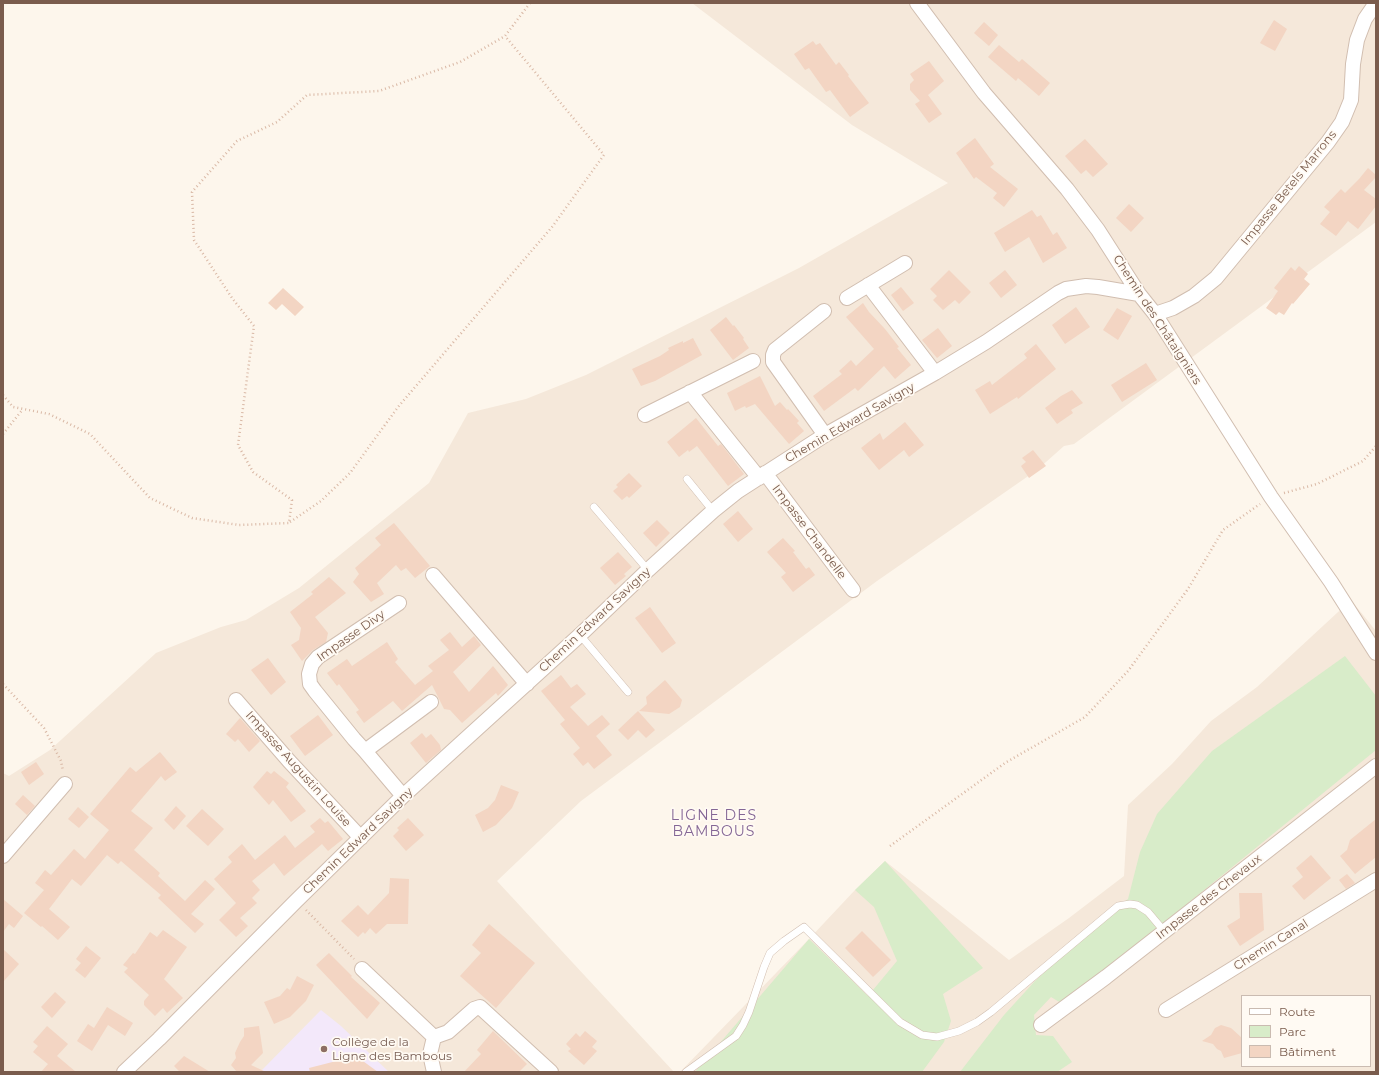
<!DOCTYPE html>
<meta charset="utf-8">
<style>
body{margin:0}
#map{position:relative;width:1379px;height:1075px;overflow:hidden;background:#fdf6ec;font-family:Montserrat,sans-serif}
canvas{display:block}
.frame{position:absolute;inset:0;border:4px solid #7a5c4d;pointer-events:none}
.legend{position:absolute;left:1241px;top:995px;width:130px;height:72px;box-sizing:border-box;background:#fffaf3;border:1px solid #cabbb1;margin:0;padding:5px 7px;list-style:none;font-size:12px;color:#7a5c4d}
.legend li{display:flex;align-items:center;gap:8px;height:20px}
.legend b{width:20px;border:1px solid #cabbb1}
</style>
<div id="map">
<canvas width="1379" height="1075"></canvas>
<div class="frame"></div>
<ul class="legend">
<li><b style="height:5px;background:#fff"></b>Route</li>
<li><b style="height:11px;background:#d8ecc9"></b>Parc</li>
<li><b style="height:11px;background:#f3d5c3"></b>Bâtiment</li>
</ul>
</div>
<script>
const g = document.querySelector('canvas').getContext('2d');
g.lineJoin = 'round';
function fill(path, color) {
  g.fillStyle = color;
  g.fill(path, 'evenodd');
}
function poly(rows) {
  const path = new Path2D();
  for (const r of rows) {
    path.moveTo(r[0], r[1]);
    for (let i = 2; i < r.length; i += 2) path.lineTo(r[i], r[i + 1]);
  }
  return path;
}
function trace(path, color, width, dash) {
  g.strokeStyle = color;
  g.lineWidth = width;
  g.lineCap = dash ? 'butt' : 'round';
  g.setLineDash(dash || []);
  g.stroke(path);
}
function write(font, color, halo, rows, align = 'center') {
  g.font = font + ' Montserrat,sans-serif';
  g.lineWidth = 3.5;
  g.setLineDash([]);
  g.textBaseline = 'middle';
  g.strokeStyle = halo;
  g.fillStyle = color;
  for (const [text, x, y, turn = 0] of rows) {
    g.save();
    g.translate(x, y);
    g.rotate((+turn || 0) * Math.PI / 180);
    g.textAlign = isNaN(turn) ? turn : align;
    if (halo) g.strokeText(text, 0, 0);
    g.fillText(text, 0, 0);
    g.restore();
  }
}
const residential = poly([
 [692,3,1376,3,1376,222,1074,444,1064,446,1037,470,877,581,581,801,497,881,674,1072,3,1072,3,773,9,776,50,750,156,653,221,627,246,620,299,588,429,483,468,413,526,399,586,375,799,268,948,183,852,125],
 [1351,600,1376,631,1376,1072,680,1072,809,939,855,890,885,861,1009,960,1069,918,1124,876,1128,805,1172,764,1211,721,1257,687],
 [1242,996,1370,996,1370,1066,1242,1066]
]);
const education = poly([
 [321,1010,341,1026,389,1072,260,1072]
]);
const green = poly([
 [1345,656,1376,696,1376,750,1171,917,1061,1003,1051,997,1034,1015,1036,1035,1053,1036,1072,1062,1057,1072,960,1072,1004,1015,1035,981,1078,941,1128,899,1140,852,1157,814,1212,751],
 [885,861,983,968,943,994,951,1021,944,1042,922,1072,695,1072,809,939,868,996,897,961,874,907,855,890]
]);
const building = poly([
 [1274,20,1287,29,1275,51,1260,43],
 [984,22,998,35,989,46,974,33],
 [813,41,816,45,820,43,836,65,839,62,849,75,848,76,869,103,850,117,830,90,826,92,809,68,805,70,794,54],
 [999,45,1019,62,1022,59,1050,83,1039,96,1018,78,1016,81,988,57],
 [929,61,944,81,928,95,942,114,929,123,915,104,920,101,910,90,910,84,914,80,910,74],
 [975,138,994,164,990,167,1018,189,1004,207,993,198,997,193,976,177,974,179,956,153],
 [1085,139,1108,164,1093,177,1086,170,1081,174,1065,156],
 [1368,168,1376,175,1376,177,1364,190,1376,199,1376,206,1358,229,1348,221,1336,236,1320,224,1330,212,1324,207,1341,189,1345,193,1359,179],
 [1129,204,1144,218,1131,232,1116,218],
 [1032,210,1037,217,1041,215,1053,235,1057,232,1067,248,1043,263,1029,237,1005,252,994,233],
 [1299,266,1308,274,1304,279,1310,284,1293,304,1292,303,1284,315,1279,312,1276,315,1266,308,1278,291,1274,288,1291,267,1295,271],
 [949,270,971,292,959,304,955,300,943,310,933,300,937,296,930,289],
 [1005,270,1017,285,1001,298,989,283],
 [901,287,914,303,903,311,891,295],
 [283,288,304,307,295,316,282,304,276,310,268,303],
 [863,303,869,312,885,329,899,347,897,348,911,365,895,379,884,366,858,391,855,388,824,411,813,396,842,374,839,371,851,360,856,366,874,349,846,317],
 [1076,307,1090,327,1065,344,1052,325],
 [1117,308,1132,316,1118,340,1103,330],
 [726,317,733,326,734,325,744,338,743,339,749,348,733,360,710,330],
 [938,328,952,346,937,358,922,340],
 [693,338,702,355,655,381,641,386,632,369,660,356,669,350,668,348,683,341,683,343],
 [1036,344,1056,369,1018,399,1017,397,990,414,975,390,990,381,992,385,1027,358,1024,354],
 [1146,363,1157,380,1122,402,1111,385],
 [760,376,775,406,780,402,787,410,788,409,799,421,797,423,804,431,789,444,755,404,746,408,745,406,735,411,727,393],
 [1072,390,1083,403,1071,410,1073,413,1057,424,1045,408,1061,396],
 [696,418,718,446,721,444,744,474,728,486,697,446,689,452,688,450,679,457,667,442],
 [905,422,924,445,909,457,904,450,879,470,861,448,880,433,883,440],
 [1033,450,1046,466,1029,478,1021,466,1026,462,1022,458],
 [629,473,642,486,629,498,627,496,622,500,613,491,618,487,616,485],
 [738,511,753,529,738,542,723,524],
 [657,520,670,533,656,547,643,533],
 [394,523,430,566,415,578,406,568,401,571,396,565,377,583,384,594,371,602,353,582,359,574,355,568,381,545,375,538],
 [783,538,795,551,793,552,806,569,809,567,815,575,793,592,781,577,786,573,767,552],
 [618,552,632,567,624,574,626,576,615,585,600,568],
 [329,577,346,593,315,617,328,633,326,642,313,650,302,661,291,645,299,640,301,628,290,612,313,594,311,592],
 [650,607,676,643,662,653,635,618],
 [450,632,462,647,474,636,481,645,453,672,469,692,493,666,508,685,498,696,496,693,462,723,450,710,444,709,432,685,402,711,393,701,364,723,356,712,359,710,339,684,337,686,327,673,347,659,352,666,387,642,398,659,395,662,415,685,433,671,428,666,449,650,440,640],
 [268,658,286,682,271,695,251,670],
 [561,675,571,688,577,684,586,694,570,707,588,726,602,715,610,724,596,736,612,755,594,769,588,762,583,766,573,754,580,748,560,724,565,720,541,691],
 [665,680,682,700,680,707,669,714,639,711,647,704,646,697],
 [638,711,655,730,646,738,638,730,628,740,618,730],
 [318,715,333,735,305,756,290,736],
 [240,718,260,741,249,752,238,739,235,742,226,734],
 [422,733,426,738,431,734,440,745,441,750,426,763,410,743],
 [160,752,177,772,165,781,161,776,131,811,153,828,134,850,160,873,158,876,185,901,205,880,215,889,191,914,204,924,195,933,158,898,161,895,121,861,118,864,107,855,81,886,72,879,49,909,70,927,58,940,42,926,41,927,24,913,44,890,35,883,45,870,51,875,74,849,85,859,109,830,90,814,130,767,136,772],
 [36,762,44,774,29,785,21,772],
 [267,771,271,774,274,771,289,783,286,787,306,811,291,822,273,800,269,805,253,787],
 [501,785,519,792,512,808,496,825,483,832,475,815,488,808,495,800],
 [23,795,35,806,27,815,15,804],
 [176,806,186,816,174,830,164,820],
 [78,807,89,817,79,828,68,819],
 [202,809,224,829,208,846,186,826],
 [320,818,325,823,328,821,343,839,328,851,322,844,284,876,274,863,252,881,260,890,252,898,257,903,240,918,248,926,236,937,219,920,236,903,214,879,232,862,228,857,242,844,255,860,285,835,295,848,315,832,310,826],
 [408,818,424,835,406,851,393,836,399,830,397,828],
 [1376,819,1376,857,1355,874,1340,856,1347,850,1350,840],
 [1311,855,1331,878,1304,900,1292,886,1303,877,1296,868],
 [1347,874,1355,883,1346,889,1339,880],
 [390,878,409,879,408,924,387,924,376,934,370,928,365,934,363,932,358,937,341,921,358,905,368,915,389,893],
 [1239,893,1262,893,1264,930,1240,946,1227,926,1240,918],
 [3,899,23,916,14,928,9,924,3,932],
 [489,924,535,963,496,1008,460,976,481,953,472,945],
 [163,930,187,947,164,979,183,998,167,1013,163,1008,155,1016,144,1005,144,1001,149,995,124,972,128,968,123,965,133,953,135,954,150,932,157,937],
 [862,931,891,960,873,977,845,948],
 [86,946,101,958,85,978,75,970,81,963,76,959],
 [3,949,19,964,3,982],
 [329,953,352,976,351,977,380,1003,367,1019,316,965],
 [297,976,314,985,306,1001,290,1017,274,1024,264,1002,280,996,287,988,290,990],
 [55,992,66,1002,52,1018,41,1007],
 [107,1007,133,1023,125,1036,108,1025,92,1051,77,1041,88,1024,94,1028],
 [1221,1025,1231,1028,1242,1038,1242,1053,1224,1058,1221,1051,1217,1049,1213,1044,1202,1041,1211,1035,1215,1028],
 [47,1026,68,1044,57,1056,76,1072,41,1072,48,1064,33,1052,38,1046,33,1042],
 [259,1026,263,1053,251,1065,266,1072,237,1072,231,1065,236,1058,235,1053,240,1042,244,1036,244,1028],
 [493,1031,527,1064,519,1072,464,1072,481,1054,477,1050],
 [585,1031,597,1041,592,1047,597,1051,584,1065,568,1051,571,1049,566,1044,576,1033,580,1037],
 [184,1056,210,1072,180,1072,174,1066],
 [356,1056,378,1072,310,1072,309,1068]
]);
const path = poly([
 [3,395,13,407,49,414,90,434,150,498,192,518,239,525,289,523,292,500,253,472,238,445,254,326,232,298,194,240,192,192,237,141,277,122,307,95,379,91,460,62,505,36,530,3],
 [3,434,23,409],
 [1284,493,1317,484,1363,461,1376,446],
 [290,522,321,501,350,473,398,407,552,227,604,155,505,36],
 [3,684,44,728,61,761,63,771],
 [890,846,1005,763,1085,717,1128,671,1188,589,1223,530,1260,504],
 [306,910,354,959]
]);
const lane = poly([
 [687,479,713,511],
 [594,507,648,570],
 [580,635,628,692],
 [686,1072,736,1036,743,1025,749,1012,764,967,770,953,784,941,804,927,900,1022,922,1035,937,1037,959,1031,977,1022,991,1012,1118,906,1130,904,1137,905,1148,912,1164,931]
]);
const street = poly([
 [917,3,984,93,1067,189,1098,230,1139,294,1155,314,1271,497,1331,582,1376,653],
 [868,285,935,373],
 [847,298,905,263],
 [824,311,775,350,773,355,773,362,825,435],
 [1155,314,1173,308,1194,296,1216,278,1328,142,1342,122,1351,100,1353,64,1357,40,1365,19,1376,3],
 [690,392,759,478],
 [645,415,753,361],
 [765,473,853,590],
 [433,575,527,684],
 [399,603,318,657,312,664,309,674,310,684,315,691,354,739,365,751,403,796],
 [236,700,289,761,361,838],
 [365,751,431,702],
 [3,856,65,784],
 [362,969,434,1037],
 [1166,1010,1376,880],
 [1041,1025,1106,977,1376,766],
 [434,1037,448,1032,474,1009,480,1007,551,1072],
 [124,1072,159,1039,296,901,403,796,580,635,648,570,713,511,738,491,825,435,935,373,986,342,1058,293,1066,289,1086,286,1098,287,1139,294],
 [434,1072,430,1054,434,1037]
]);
const markers = [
 [324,1049,4,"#8d6e63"]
];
const streetNames = [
 ["Impasse Betels Marrons",1289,188,-51],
 ["Chemin des Châtaigniers",1157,320,57],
 ["Chemin Edward Savigny",850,423,-30],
 ["Impasse Chandelle",809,532,53],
 ["Chemin Edward Savigny",595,620,-43],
 ["Impasse Divy",351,636,-35],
 ["Impasse Augustin Louise",298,769,48],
 ["Chemin Edward Savigny",358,841,-44],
 ["Impasse des Chevaux",1209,897,-38],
 ["Chemin Canal",1271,945,-32]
];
const educationNames = [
 ["Collège de la",332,1042],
 ["Ligne des Bambous",332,1056]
];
const quarterNames = [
 ["LIGNE DES",714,816],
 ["BAMBOUS",714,832]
];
fill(residential, '#f5e8da');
fill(education, '#f3e8fa');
fill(green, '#d8ecc9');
fill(building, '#f3d5c3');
trace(lane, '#d1beb0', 8);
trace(street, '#d1beb0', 16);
trace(path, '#d9b8a5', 2.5, [1, 3]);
trace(lane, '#fff', 7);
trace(street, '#fff', 14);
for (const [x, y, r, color] of markers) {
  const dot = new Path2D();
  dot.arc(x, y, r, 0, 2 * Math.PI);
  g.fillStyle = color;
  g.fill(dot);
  trace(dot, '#fffaf3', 1.5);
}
write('12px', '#7a5c4d', '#fffaf3', streetNames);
write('12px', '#785e54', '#fffaf3', educationNames, 'left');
g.letterSpacing = '1px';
write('14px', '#846695', '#fffaf3', quarterNames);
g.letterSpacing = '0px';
</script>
